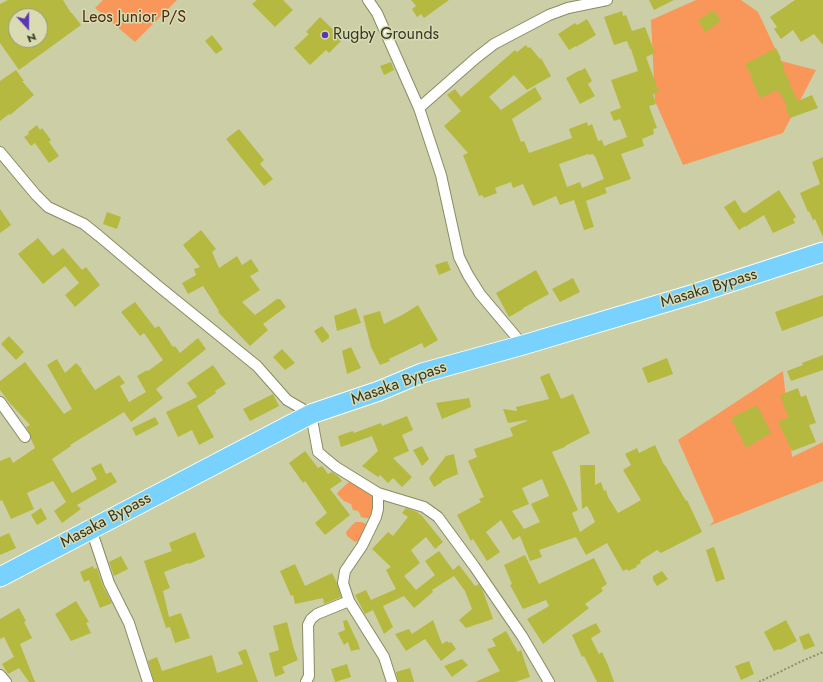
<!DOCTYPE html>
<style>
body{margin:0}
#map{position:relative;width:823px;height:682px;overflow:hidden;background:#cccfa5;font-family:Jost,sans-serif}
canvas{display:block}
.north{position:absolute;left:8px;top:8px;width:40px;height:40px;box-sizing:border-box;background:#d9dcb2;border:1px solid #979a7a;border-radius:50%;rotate:159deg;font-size:11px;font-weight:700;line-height:16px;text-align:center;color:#353726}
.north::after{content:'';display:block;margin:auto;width:14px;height:18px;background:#5b37b0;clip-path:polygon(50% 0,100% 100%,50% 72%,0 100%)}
</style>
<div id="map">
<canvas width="823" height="682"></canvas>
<div class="north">N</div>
</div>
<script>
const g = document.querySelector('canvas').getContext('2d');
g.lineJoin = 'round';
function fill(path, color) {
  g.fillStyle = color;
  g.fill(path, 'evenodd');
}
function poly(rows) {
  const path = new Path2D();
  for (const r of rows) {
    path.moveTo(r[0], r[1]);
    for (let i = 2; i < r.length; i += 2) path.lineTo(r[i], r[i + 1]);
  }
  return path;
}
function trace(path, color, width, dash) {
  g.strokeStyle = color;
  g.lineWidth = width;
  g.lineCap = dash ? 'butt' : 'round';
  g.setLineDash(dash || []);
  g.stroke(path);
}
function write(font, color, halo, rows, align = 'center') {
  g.font = font + ' Jost,sans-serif';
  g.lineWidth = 3;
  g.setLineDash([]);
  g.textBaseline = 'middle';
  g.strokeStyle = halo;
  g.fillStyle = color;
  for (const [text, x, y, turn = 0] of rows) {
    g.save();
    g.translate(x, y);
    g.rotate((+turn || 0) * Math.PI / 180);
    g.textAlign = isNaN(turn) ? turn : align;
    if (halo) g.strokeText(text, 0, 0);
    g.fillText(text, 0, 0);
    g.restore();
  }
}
const green = poly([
 [103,0,177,0,135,42,95,8],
 [696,0,741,0,758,12,781,61,816,70,783,133,683,165,655,101,651,20],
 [783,371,792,457,823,442,823,481,709,526,714,521,678,440],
 [350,481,372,495,374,499,373,511,369,518,365,518,361,517,360,514,358,511,353,510,351,504,344,501,337,494,338,492],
 [356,522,361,522,367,524,369,527,364,534,360,538,359,541,355,542,347,536,346,532,352,525]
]);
const building = poly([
 [8,0,63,0,71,13,72,13,81,25,19,70,0,43,0,4],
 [16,16,40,16,40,40,16,40],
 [257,0,283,0,293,10,275,27,252,4],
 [411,0,449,0,424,18,421,14,417,17,412,9,416,6],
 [649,0,674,0,654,10],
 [795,0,823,0,823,45,814,34,801,42,793,30,781,39,774,29,777,27,770,17],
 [714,10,721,21,705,32,698,20],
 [622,11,623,16,626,15,632,31,645,27,655,53,646,57,659,92,653,94,656,104,649,106,657,128,653,129,654,134,642,139,644,146,621,154,631,179,605,188,607,193,586,201,594,227,584,230,574,200,560,205,556,196,533,206,523,184,513,188,511,182,495,188,497,193,484,198,482,195,479,196,463,155,468,153,444,126,461,111,447,95,455,89,461,97,515,50,517,52,526,45,528,48,530,47,540,59,541,58,551,76,527,90,514,75,489,97,501,110,535,87,542,99,512,119,521,142,524,141,529,153,572,138,569,129,587,122,588,126,592,124,598,141,602,140,604,146,627,137,620,119,614,121,610,112,621,108,611,80,638,71,631,49,630,49,627,41,614,45,604,17],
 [588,154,589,155,593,154,594,156,595,156,604,179,582,188,580,182,567,187,559,164],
 [320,17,343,39,329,53,326,50,310,65,294,48,309,34,306,32],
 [587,19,596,35,576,47,576,46,569,50,558,34,575,23,577,25],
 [212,35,223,49,216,54,205,41],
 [776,48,781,58,780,58,784,67,783,68,790,83,789,83,798,101,812,95,818,108,790,118,785,107,787,106,778,90,760,98,750,76,751,75,745,64],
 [391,62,394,70,384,75,380,66],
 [585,68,592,81,588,84,595,96,580,104,566,78,580,70,580,71],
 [16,70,24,81,22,81,34,95,10,115,9,114,0,121,0,81],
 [37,125,40,130,42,128,51,140,49,142,59,156,49,163,35,143,31,146,24,137,29,134,28,132],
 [239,129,264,160,260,164,273,179,264,186,226,139],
 [823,157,823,237,815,219,813,220,809,211,808,212,800,193,820,184,812,162],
 [779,190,796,217,793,219,795,223,773,233,764,215,745,227,745,226,739,230,724,207,735,200,743,213,744,212,745,213],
 [0,209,11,225,0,233],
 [107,212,121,217,117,229,103,224],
 [201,230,216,249,212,252,219,268,237,256,242,265,251,259,259,271,250,276,260,290,242,302,255,315,277,299,280,299,286,307,263,324,268,330,250,346,218,312,219,311,203,286,188,294,182,283,196,275,194,269,200,267,183,245],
 [38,238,53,256,63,248,82,270,86,267,100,285,75,307,65,295,79,283,65,266,43,284,18,254],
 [447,261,451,270,439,275,435,265],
 [536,270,549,294,523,308,523,309,509,317,496,293],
 [573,278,580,292,560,302,552,289],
 [823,295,823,316,782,331,775,312],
 [135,302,155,328,159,326,173,347,175,346,180,353,198,338,206,349,156,389,163,398,131,422,124,412,70,445,71,446,52,459,72,493,97,479,91,468,101,463,106,474,111,472,117,482,77,505,81,509,62,523,54,511,66,502,53,481,27,493,34,509,11,519,2,500,0,501,0,461,10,457,13,463,35,448,31,439,30,434,26,427,30,425,8,401,0,390,0,381,25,362,64,414,72,409,47,365,57,359,65,373,76,363,82,369,81,370,95,390,119,375,125,383,120,386,129,402,146,392,137,376,147,370,148,371,163,360,144,333,140,336,121,312],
 [418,305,438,340,424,348,422,343,389,359,390,361,380,365,371,347,363,316,380,311,384,324,404,314],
 [356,308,361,323,337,331,334,316],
 [322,326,329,335,329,338,322,343,314,331],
 [9,336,24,352,16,360,1,344],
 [351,347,361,368,347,374,342,351],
 [282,349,295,363,285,370,273,357],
 [823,355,823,370,791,381,787,371,803,365,802,363],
 [667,358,673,374,648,383,642,368],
 [213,365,226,384,215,391,216,393,197,406,214,437,199,445,192,430,178,437,166,412,197,397,187,383],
 [549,373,561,399,573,394,590,433,565,446,565,447,552,452,578,510,572,513,580,532,595,522,591,513,587,506,582,509,580,465,595,465,595,485,601,482,604,491,606,490,608,497,618,513,641,500,623,470,631,465,625,454,637,448,639,453,655,445,664,465,665,465,686,501,687,500,702,532,661,553,657,550,640,561,641,563,636,566,637,567,628,571,627,569,623,571,607,543,586,555,576,537,539,550,542,557,530,561,520,536,513,540,501,520,486,532,500,552,487,561,473,539,471,541,457,515,481,502,479,499,484,497,468,461,477,457,474,449,513,436,510,428,527,421,527,420,508,423,503,409,517,411,516,407,549,399,540,377],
 [542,479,549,496,531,504,540,522,524,529,512,511,529,504,522,488],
 [798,388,801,397,806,395,816,423,809,425,816,442,792,451,778,422,788,417,780,395],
 [273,394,279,406,250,421,243,409],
 [469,398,471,407,442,419,436,403],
 [757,405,771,433,746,448,731,418],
 [407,416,413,430,402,435,409,451,393,458,412,477,402,487,393,478,388,483,380,475,378,477,362,466,378,451,372,436,341,447,338,436,353,431,354,433,381,423,382,426],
 [155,417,159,424,136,436,132,428],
 [422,446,429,459,422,466,413,450],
 [305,451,318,468,322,466,328,474,332,472,339,477,342,481,330,489,350,515,325,535,315,523,327,513,305,481,303,483,289,463],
 [454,454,458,474,442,481,442,482,434,487,429,478,446,456],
 [41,508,47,519,37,525,31,515],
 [406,508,417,512,422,516,443,542,435,549,426,537,411,550,420,563,404,576,416,590,435,575,425,561,439,551,453,570,459,565,475,586,479,584,483,591,493,619,466,628,459,620,472,609,465,591,454,576,432,590,433,592,414,608,404,596,383,606,393,627,384,634,373,610,365,614,355,595,366,590,371,600,396,589,386,570,391,567,372,549,388,532,393,536,408,517,402,513],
 [195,532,205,557,189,564,188,563,164,572,170,588,163,591,169,617,181,613,190,638,175,643,170,627,166,628,144,561,172,551,169,543],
 [9,533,16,548,0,555,0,537],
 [714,547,725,579,716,582,706,550],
 [525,555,539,584,594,558,607,584,601,588,603,591,585,604,589,608,543,644,527,619,549,606,546,600,523,609,510,585,512,584,504,565],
 [121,556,128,569,114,576,109,562],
 [295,564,305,586,332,573,337,583,341,597,324,604,323,598,295,604,293,595,291,596,280,571],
 [93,566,94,569,97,568,103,586,112,603,100,608,89,580,84,582,80,572],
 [662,571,668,579,657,586,653,580,653,576],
 [76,601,89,622,86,623,91,633,71,641,55,614],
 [19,608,26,621,24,622,32,638,20,644,35,682,29,682,19,668,8,674,2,664,14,657,4,637,0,639,0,619],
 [347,620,358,643,360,649,351,651,348,642,344,645,338,633,345,630,343,621],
 [433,620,442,644,447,641,449,643,451,642,456,649,441,661,425,639,406,651,395,634,409,629,412,634],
 [786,620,797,641,780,650,779,649,774,651,764,632],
 [287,622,294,649,298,660,282,667,285,673,275,677,269,653,279,650,273,626],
 [596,623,601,632,591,638,599,654,602,652,608,665,614,682,597,682,584,656,582,657,572,635],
 [506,631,518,652,521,650,530,677,515,682,475,682,500,671,487,649,496,646,492,639],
 [809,633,815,646,804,650,799,637],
 [246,649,258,682,154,682,148,661,157,657,162,671,212,655,217,673,243,664,238,652],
 [462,659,468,665,452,677,444,666],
 [749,661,754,674,741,680,735,666],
 [347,664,351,677,335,682,331,669],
 [410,668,414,682,398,682,396,672]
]);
const path = poly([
 [759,682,800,662,823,652]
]);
const street = poly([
 [368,0,377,13,419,108,441,175,459,257,468,275,480,294,523,345],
 [419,108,476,58,494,44,549,15,568,8,607,0],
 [0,152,36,195,48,207,84,224,99,236,157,285,257,366,287,400,311,414,318,452,336,467,378,493,424,507,438,517,474,566,522,636,549,682],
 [0,402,25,437],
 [378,493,378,509,376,517,362,546,345,571,343,583,349,601,384,657,392,682],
 [91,529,109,583,129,623,148,682],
 [0,675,6,682],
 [306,682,309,676,308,625,311,619,317,614,349,601]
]);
const highway = poly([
 [0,577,311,414,379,391,422,373,523,345,694,294,823,252]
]);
const markers = [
 [325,35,4,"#5b37b0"]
];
const parkNames = [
 ["Leos Junior P/S",134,18]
];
const poiNames = [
 ["Rugby Grounds",333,35]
];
const streetNames = [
 ["Masaka Bypass",709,289,-17],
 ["Masaka Bypass",399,384,-20],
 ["Masaka Bypass",106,521,-28]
];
fill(green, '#f9975a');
fill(building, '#b5b940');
trace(street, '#898c64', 12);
trace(highway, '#fff', 21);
trace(path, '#8d9070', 2, [2, 2]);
trace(street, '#fff', 10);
trace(highway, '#79d2fd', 19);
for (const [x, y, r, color] of markers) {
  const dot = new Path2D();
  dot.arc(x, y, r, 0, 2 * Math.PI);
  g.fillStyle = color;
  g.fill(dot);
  trace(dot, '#d9dcb2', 1.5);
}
write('16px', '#502910', '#d9dcb2', parkNames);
write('16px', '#353726', '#d9dcb2', poiNames, 'left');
write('16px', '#353726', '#d9dcb2', streetNames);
</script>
